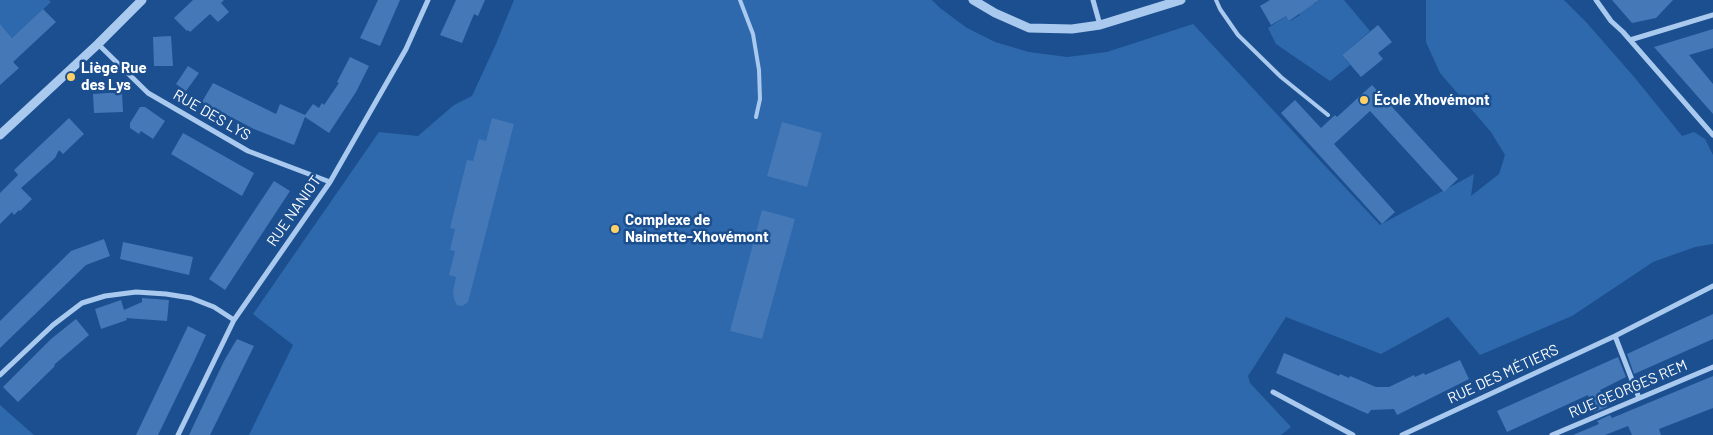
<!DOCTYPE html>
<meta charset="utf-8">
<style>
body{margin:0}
canvas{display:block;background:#1b4f8f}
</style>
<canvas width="1713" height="435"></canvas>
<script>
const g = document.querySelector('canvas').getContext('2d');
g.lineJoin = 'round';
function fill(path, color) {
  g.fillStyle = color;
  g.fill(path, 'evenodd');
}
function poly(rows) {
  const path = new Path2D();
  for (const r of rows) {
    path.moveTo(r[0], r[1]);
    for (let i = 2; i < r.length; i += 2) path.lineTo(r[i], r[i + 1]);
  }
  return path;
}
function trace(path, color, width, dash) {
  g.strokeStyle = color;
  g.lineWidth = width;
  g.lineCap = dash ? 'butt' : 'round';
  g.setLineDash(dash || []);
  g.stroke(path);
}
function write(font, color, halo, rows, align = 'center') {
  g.font = font + ' Barlow,sans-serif';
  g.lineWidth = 5;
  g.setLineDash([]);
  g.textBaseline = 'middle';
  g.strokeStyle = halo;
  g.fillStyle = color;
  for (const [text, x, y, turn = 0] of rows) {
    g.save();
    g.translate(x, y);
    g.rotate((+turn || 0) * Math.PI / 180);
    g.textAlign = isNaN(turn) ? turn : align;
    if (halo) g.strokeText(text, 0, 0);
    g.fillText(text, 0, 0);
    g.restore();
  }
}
const green = poly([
 [0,0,49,0,51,2,12,38,2,27,0,28],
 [514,0,932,0,940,8,967,28,995,42,1029,52,1067,57,1107,52,1193,24,1380,225,1474,174,1471,196,1499,174,1505,155,1491,132,1440,73,1426,42,1426,0,1564,0,1586,22,1635,78,1682,136,1694,132,1705,139,1713,155,1713,244,1695,247,1653,262,1572,316,1480,355,1448,317,1381,354,1286,317,1248,376,1250,383,1291,427,1281,435,249,435,293,345,253,314,379,132,418,136,454,105,472,96,496,44],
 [1319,0,1344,0,1370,31,1342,55,1350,65,1330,81,1276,44,1268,28,1286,16,1290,21,1300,15,1298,10,1312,1,1314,4],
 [0,405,34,435,0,435]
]);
const building = poly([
 [193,0,224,0,221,3,229,12,218,22,210,14,190,32,188,30,187,31,174,18],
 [378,0,400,0,380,46,360,38],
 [456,0,485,0,478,16,474,14,462,43,440,35],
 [1270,0,1319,0,1289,21,1286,16,1271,25,1260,6],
 [1612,0,1673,0,1656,18,1632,23],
 [43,9,56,22,13,62,19,68,0,85,0,24,12,38],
 [1378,25,1392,42,1378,53,1383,59,1361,77,1342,55],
 [1713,29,1713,48,1689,55,1713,84,1713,114,1654,47],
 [171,36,173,66,154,66,153,37],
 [350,57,369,66,356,92,329,133,305,117,294,145,254,129,202,102,213,83,276,114,280,104,305,115,313,104,319,108,322,103,324,105,339,83,337,82],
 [188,66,199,73,186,91,176,84],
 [1372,85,1458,179,1444,192,1370,111,1334,144,1395,212,1382,224,1281,113,1295,100,1321,128,1335,115,1337,117],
 [108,93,122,93,123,112,94,113,93,94],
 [140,107,145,107,165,121,153,139,141,131,139,134,130,128,130,123],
 [69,118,84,134,63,154,59,150,55,158,21,188,32,199,20,211,19,210,14,215,12,212,0,224,0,193,18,175,14,170],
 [492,118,514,124,468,302,462,306,457,305,454,299,453,291,456,277,449,275,455,251,450,250,455,229,450,228,467,160,473,161,479,139,486,141],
 [782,122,822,133,807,187,767,176],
 [183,133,254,173,242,196,171,154],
 [274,181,290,191,225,290,209,279],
 [762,210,795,219,762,339,730,331],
 [104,239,110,256,86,265,0,348,0,321,71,251],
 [123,242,193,257,189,275,120,259],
 [142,298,169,300,167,321,126,318,127,320,101,329,95,309,121,300,124,310,142,302],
 [1713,314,1713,339,1634,374,1627,354],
 [76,319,89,335,55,364,54,367,18,402,3,387,51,339],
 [188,326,206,335,194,361,158,435,136,435],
 [237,339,254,346,210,435,189,435,224,361],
 [1284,353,1339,376,1340,374,1349,378,1350,376,1376,387,1389,387,1414,375,1415,377,1424,373,1425,375,1460,360,1469,379,1397,415,1394,409,1371,410,1368,414,1276,373],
 [1618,357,1626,377,1600,390,1607,407,1594,412,1588,395,1507,432,1497,411],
 [1713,376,1713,408,1659,429,1661,435,1632,435,1628,426,1605,435,1573,435,1599,424,1597,421,1610,415,1612,418]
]);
const service = poly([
 [740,0,753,34,759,70,760,99,756,117],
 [1216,0,1220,9,1238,35,1281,77,1328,115]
]);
const minor = poly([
 [1093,0,1100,25],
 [1596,0,1611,21,1623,32,1713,135],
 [1630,40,1713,15],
 [98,44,148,93,248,151,330,182],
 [1615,336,1639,398],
 [0,375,53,325,82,303,105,296,136,292,166,294,191,298,214,307,234,320],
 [1273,392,1353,435],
 [178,435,234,320,330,182,406,49,428,0],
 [1402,435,1615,336,1713,286],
 [1552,435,1713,367]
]);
const tertiary = poly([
 [973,0,995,13,1029,28,1072,29,1100,25,1181,0],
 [0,135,98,44,142,0]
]);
const markers = [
 [71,77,5,"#ffd166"],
 [1364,100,5,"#ffd166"],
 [615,229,5,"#ffd166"]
];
const poiNames = [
 ["Liège Rue",81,68],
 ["des Lys",81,85],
 ["École Xhovémont",1374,100],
 ["Complexe de",625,220],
 ["Naimette-Xhovémont",625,237]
];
const streetNames = [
 ["RUE DES LYS",212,115,30],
 ["RUE NANIOT",294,211,-55],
 ["RUE DES MÉTIERS",1503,374,-25],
 ["RUE GEORGES REM",1628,389,-23]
];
fill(green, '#2e69ad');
fill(building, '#4478b7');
trace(service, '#a9c9ee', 4);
trace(minor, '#a9c9ee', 5);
trace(tertiary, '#a9c9ee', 9);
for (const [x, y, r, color] of markers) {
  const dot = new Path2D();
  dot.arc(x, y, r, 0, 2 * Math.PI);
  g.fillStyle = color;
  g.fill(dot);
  trace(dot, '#1b4f8f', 2);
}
write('bold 15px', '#fff', '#1b4f8f', poiNames, 'left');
write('15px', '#fff', '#1b4f8f', streetNames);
</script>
